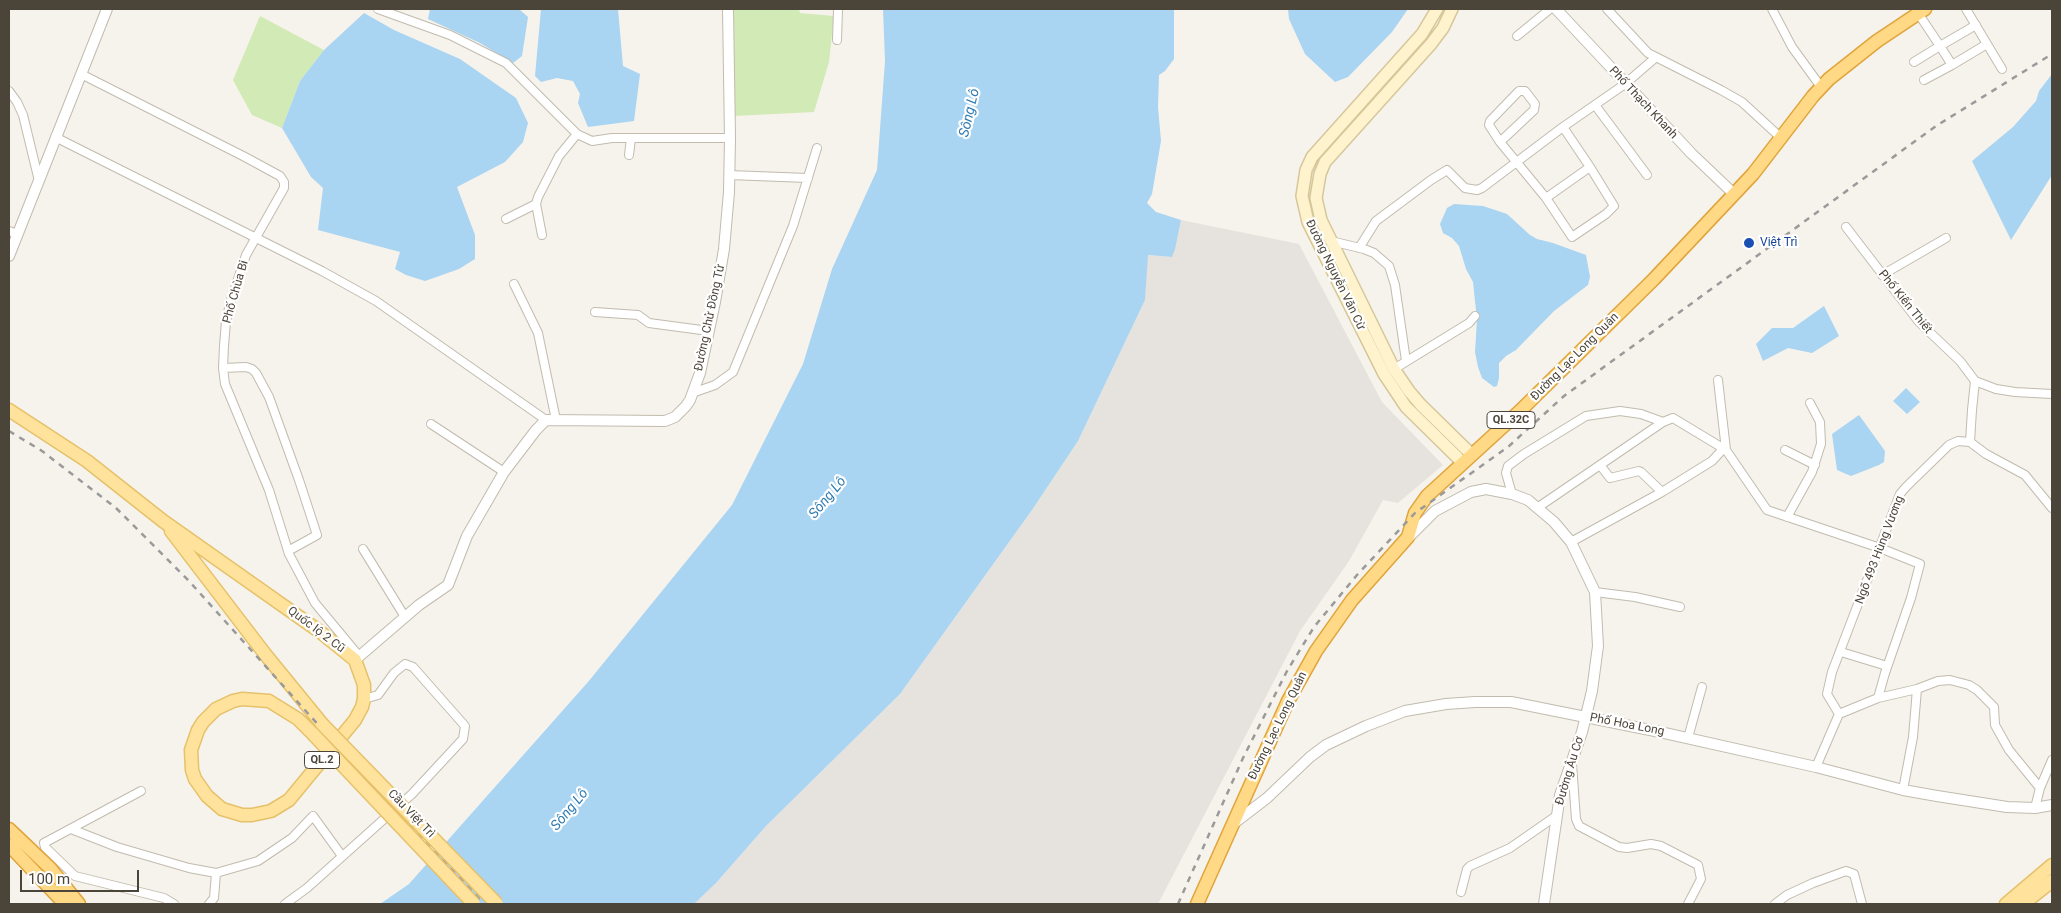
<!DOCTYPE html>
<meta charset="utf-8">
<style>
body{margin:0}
#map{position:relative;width:2061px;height:913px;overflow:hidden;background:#f6f3ec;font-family:Roboto,sans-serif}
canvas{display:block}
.frame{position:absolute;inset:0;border:10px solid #4b4439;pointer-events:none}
.scale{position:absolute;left:20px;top:870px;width:119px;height:22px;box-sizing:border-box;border:2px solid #4b4439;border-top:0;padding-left:6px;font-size:15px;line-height:18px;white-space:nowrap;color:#4b4439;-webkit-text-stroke:4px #fff;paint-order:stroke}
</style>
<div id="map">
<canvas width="2061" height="913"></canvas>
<div class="frame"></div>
<div class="scale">100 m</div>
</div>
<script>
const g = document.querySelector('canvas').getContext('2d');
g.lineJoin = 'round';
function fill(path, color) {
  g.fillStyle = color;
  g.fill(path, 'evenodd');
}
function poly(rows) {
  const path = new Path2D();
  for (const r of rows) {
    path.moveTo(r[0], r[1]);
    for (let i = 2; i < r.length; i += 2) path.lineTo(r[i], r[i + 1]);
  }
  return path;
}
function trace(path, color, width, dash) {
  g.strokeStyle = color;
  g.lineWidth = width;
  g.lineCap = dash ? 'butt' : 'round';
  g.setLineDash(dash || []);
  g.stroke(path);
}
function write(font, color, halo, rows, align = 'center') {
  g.font = font + ' Roboto,sans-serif';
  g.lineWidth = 4.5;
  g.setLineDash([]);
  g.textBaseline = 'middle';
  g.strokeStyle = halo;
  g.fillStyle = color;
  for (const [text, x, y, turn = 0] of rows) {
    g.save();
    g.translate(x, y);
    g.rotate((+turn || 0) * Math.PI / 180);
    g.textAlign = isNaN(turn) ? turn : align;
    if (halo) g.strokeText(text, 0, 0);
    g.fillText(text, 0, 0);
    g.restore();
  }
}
const industrial = poly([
 [1181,220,1299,244,1382,402,1443,465,1398,503,1383,500,1349,561,1300,631,1158,904,694,904,716,883,766,826,900,694,1032,510,1078,441,1145,300,1147,255,1172,257]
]);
const green = poly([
 [731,9,799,9,800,13,834,16,829,62,814,112,734,116],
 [260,16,324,50,300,81,282,128,252,115,233,80]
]);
const water = poly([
 [430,9,519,9,528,17,522,56,513,63,480,43,428,19],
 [541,9,618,9,623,66,640,74,634,121,588,127,578,103,580,94,573,81,557,78,541,82,535,76],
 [883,9,1174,9,1174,59,1165,71,1159,75,1158,107,1161,141,1152,194,1147,203,1156,212,1181,220,1175,249,1172,257,1148,255,1145,300,1078,441,1032,510,900,694,766,826,716,883,694,904,380,904,409,884,588,682,732,505,803,364,832,269,877,170,885,61],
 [1288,9,1408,9,1392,32,1348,77,1335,82,1305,54,1289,19],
 [364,13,394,30,460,59,516,98,528,123,523,142,505,162,457,187,475,235,475,259,459,269,425,281,406,275,395,269,400,252,318,230,323,188,311,177,282,128,300,81,324,50],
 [2052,74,2052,175,2011,240,1972,161,2013,127,2036,101,2039,91],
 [1454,204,1483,206,1507,214,1530,235,1537,239,1553,243,1586,255,1590,277,1588,285,1554,311,1516,350,1506,356,1499,363,1499,378,1497,386,1494,387,1482,378,1478,367,1475,352,1477,320,1473,282,1466,269,1459,246,1452,238,1443,233,1440,224,1447,208],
 [1824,306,1839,336,1812,353,1788,348,1763,361,1756,344,1772,328,1793,328],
 [1906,388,1920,402,1907,414,1893,401],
 [1859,415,1885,451,1884,462,1879,465,1851,476,1837,470,1832,434]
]);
const minor = poly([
 [378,9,450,35,506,63,577,134,592,141,612,138,730,138],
 [1607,9,1648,53,1721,90,1742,102,1780,137],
 [1772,9,1792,47,1821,87],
 [1966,9,2002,69],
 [1918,13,1940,46,1976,25],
 [1517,36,1550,9],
 [837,40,838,9],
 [1914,62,1940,46,1952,65,1987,44],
 [81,74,245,157,280,176,284,182,284,188,246,255,231,300,226,321,224,346,223,368,225,384,269,490,289,554,315,603,359,656],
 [1924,80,1952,65],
 [9,91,17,102,23,115,39,181],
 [1595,105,1647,175],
 [55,137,322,271,376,301,546,420],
 [1500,142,1534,110,1535,104,1525,91,1519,91,1490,121,1489,125,1500,142,1546,198,1572,237,1606,214,1614,206,1590,167],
 [629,155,631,138],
 [729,175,808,178],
 [1546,198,1590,167,1563,127],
 [506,219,536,204],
 [1846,227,1919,322,1960,361,1975,381,1996,389,2015,392,2052,394],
 [9,231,17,234],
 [542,235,536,204,538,197,559,156,577,134],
 [1331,241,1364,249,1374,253,1389,266,1395,285,1406,361],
 [1359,248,1376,221,1431,180,1447,170,1465,188,1477,190,1482,188,1563,127,1625,84,1655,58],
 [1882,275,1946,238],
 [514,284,538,333,556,420],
 [595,312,638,315,649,323,709,331],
 [223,368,246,367,252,369,256,373,269,397,299,480,317,535,288,551],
 [1394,369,1469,323,1475,316],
 [1718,380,1726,450],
 [692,393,715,385,733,372,793,226,817,148],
 [431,424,504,472],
 [1970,442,1972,410,1975,381],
 [1785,450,1815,465],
 [1600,465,1610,478,1639,471,1641,472,1662,492],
 [1512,494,1506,473,1508,466,1524,454,1586,416,1620,411,1641,414,1663,422],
 [1537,508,1663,422,1673,418,1726,450,1767,510,1880,548,1920,564,1911,598,1885,673,1878,698],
 [1787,517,1812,472,1821,444,1820,422,1810,403],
 [1571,542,1662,492,1712,461,1723,449],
 [363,549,405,617],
 [1595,592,1635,597,1680,607],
 [1841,652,1887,666],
 [1839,714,1827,694,1832,672,1900,494,1906,487,1949,445,1958,441,1970,442,1986,454,2025,475,2052,508],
 [1688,738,1702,687],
 [1572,764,1576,819,1579,826,1619,847,1627,848,1651,844,1661,846,1698,865,1701,879,1688,904],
 [1816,767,1839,714,1878,698,1917,689,1938,681,1950,680,1969,685,1977,690,1994,707,1995,725,2009,750,2040,788,2035,808],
 [2040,788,2052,760],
 [1903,790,1913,737,1917,689],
 [141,791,44,843,45,847,75,876,164,898,174,904],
 [71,829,117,847,189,868,216,873,258,861,292,838,313,816,342,856],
 [1461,892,1467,869,1470,866,1510,848,1556,816],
 [209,904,214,898,216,873],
 [285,904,307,888,412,794,463,739,465,726,413,667,405,664,394,673,378,695,364,699],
 [1775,904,1787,895,1813,883,1846,871,1854,874,1862,904]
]);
const tertiary = poly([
 [1556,9,1692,154,1734,194],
 [9,256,107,9],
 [1409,537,1435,511,1471,492,1486,489,1512,494,1528,500,1554,522,1571,542,1595,592,1598,646,1592,691,1582,732,1560,795,1544,904],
 [355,660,419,605,448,585,467,536,504,472,536,430,546,420,665,421,675,417,686,406,690,400,700,373,715,302,724,249,729,192,730,138,728,9],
 [1233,824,1267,798,1310,757,1326,745,1366,726,1405,711,1446,704,1475,702,1511,702,1660,732,1816,767,1903,790,1937,796,2007,807,2035,808,2052,805]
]);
const secondary = poly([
 [1437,9,1422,34,1312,157,1306,170,1302,196,1308,222,1384,374,1406,407,1463,463],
 [1452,9,1443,28,1431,44,1325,162,1320,174,1316,198,1321,220,1394,369,1409,391,1421,405,1472,455]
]);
const primary = poly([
 [9,410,87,461,163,521,319,631,355,660,364,685,364,699,362,707,355,720,289,800,271,811,252,815,242,815,222,809,207,796,195,779,192,770,191,750,198,730,203,722,216,709,233,701,242,699,269,701,298,719,313,734],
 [171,531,265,654,323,725],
 [2006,904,2052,865],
 [2023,904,2052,881]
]);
const trunk = poly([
 [9,829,50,868,79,904],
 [9,845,65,904],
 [1197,904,1288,701,1316,651,1352,600,1408,537,1415,513,1427,496,1520,411,1654,279,1753,174,1813,96,1829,79,1877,41,1925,9]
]);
const rail = poly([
 [9,431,42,451,116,508,189,581,322,729,484,904],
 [1178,904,1243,758,1287,671,1314,627,1357,575,1415,513,1508,447,1564,396,1936,126,2052,54]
]);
const primaryBridge = poly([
 [323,725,497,904],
 [313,734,474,904]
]);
const markers = [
 [1749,243,6,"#1a4fb4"]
];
const shields = [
 [1511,420,48],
 [322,760,35]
];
const shieldNames = [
 ["QL.32C",1511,420],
 ["QL.2",322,760]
];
const streetNames = [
 ["Phố Thạch Khanh",1643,103,47],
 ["Đường Nguyễn Văn Cừ",1335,275,64],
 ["Phố Chùa Bi",236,292,-74],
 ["Phố Kiến Thiết",1905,302,51],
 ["Đường Chử Đồng Tử",710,318,-78],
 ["Đường Lạc Long Quân",1575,357,-45],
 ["Ngõ 493 Hùng Vương",1880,550,-69],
 ["Quốc lộ 2 Cũ",316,630,37],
 ["Phố Hoa Long",1627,725,11],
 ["Đường Lạc Long Quân",1278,726,-64],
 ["Đường Âu Cơ",1570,771,-73],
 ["Cầu Việt Trì",411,814,46]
];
const transitNames = [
 ["Việt Trì",1760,243]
];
const waterNames = [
 ["Sông Lô",970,113,-77],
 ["Sông Lô",828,498,-50],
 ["Sông Lô",570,810,-50]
];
fill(industrial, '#e6e2dd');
fill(green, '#d2eab5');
fill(water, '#a9d4f2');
trace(minor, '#c2bbae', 10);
trace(tertiary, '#c2bbae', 12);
trace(secondary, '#d6c79b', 14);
trace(primary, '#e6c16a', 15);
trace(trunk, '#e0a43c', 15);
trace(minor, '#fff', 8);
trace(tertiary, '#fff', 10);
trace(secondary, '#fff3cd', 11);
trace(primary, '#ffe39c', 12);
trace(trunk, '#ffd985', 12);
trace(rail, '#9a9a9a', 2.5, [6, 6]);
trace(primaryBridge, '#e6c16a', 15, []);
trace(primaryBridge, '#ffe39c', 12);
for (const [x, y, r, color] of markers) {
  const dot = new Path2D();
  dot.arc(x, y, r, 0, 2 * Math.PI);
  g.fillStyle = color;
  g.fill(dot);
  trace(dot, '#fff', 2);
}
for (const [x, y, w] of shields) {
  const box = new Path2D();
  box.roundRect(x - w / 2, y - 8.5, w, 17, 4);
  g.fillStyle = '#fff';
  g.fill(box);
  trace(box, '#4b4439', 1);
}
write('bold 11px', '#4b4439', null, shieldNames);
write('12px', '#4b4439', '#fff', streetNames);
write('12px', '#164399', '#fff', transitNames, 'left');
write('italic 14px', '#2e7ab2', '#fff', waterNames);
</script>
